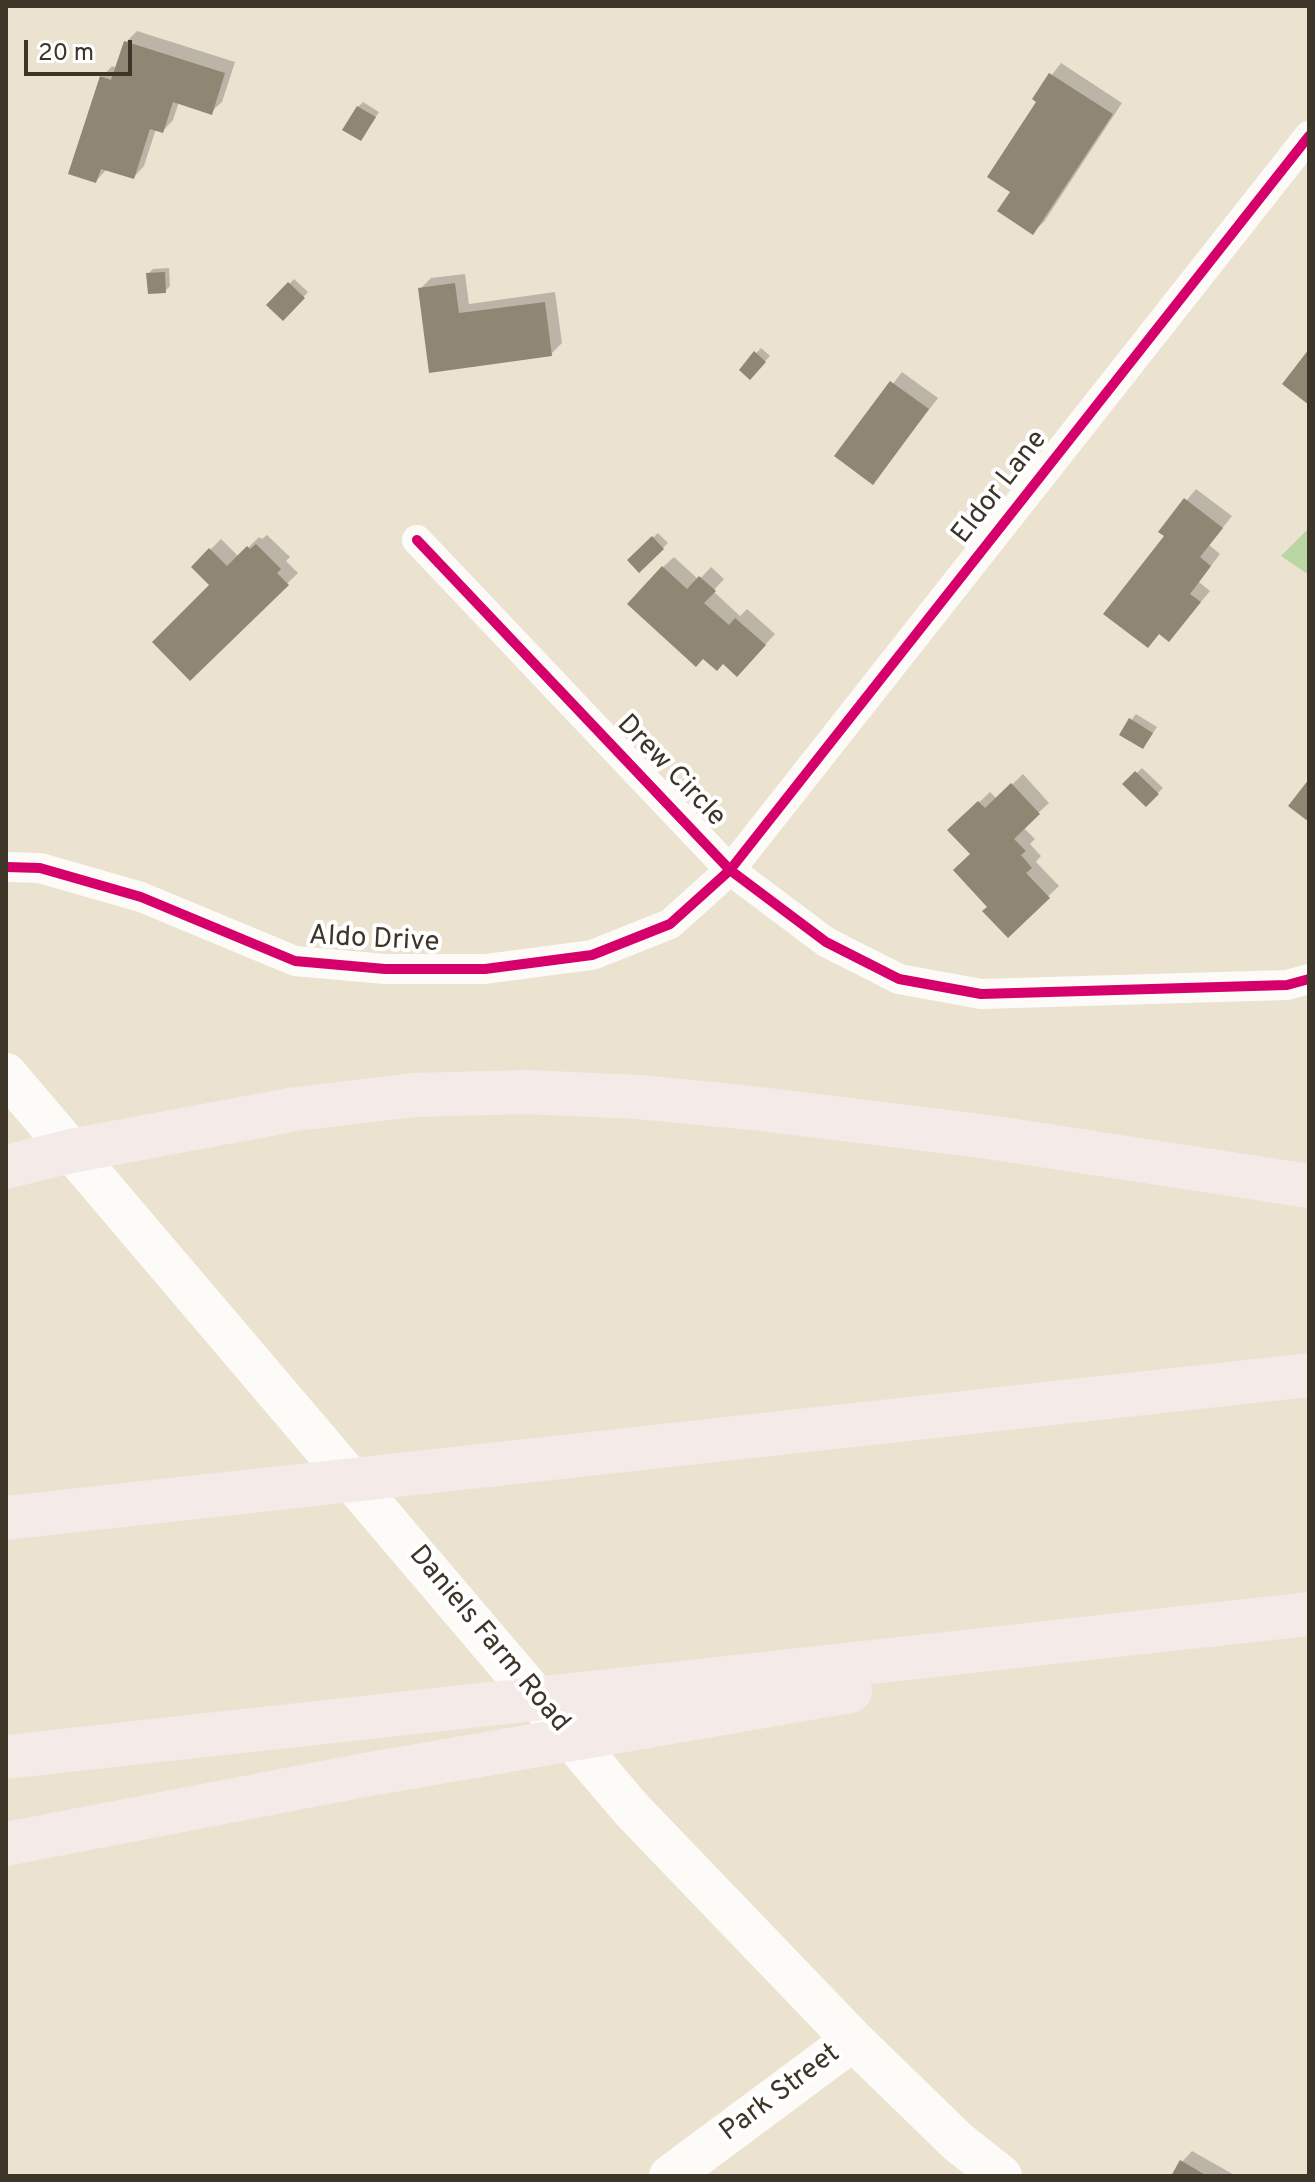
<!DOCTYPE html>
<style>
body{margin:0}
#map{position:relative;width:1315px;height:2182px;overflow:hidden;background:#ece2d0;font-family:Overpass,sans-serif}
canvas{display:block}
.frame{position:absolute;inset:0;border:8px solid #3c3528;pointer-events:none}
.scale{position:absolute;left:24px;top:40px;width:108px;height:36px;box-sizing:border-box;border:4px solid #3c3528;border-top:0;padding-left:10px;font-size:24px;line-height:28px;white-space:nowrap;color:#3c3528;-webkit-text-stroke:6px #fff;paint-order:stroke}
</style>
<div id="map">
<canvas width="1315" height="2182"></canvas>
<div class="frame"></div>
<div class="scale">20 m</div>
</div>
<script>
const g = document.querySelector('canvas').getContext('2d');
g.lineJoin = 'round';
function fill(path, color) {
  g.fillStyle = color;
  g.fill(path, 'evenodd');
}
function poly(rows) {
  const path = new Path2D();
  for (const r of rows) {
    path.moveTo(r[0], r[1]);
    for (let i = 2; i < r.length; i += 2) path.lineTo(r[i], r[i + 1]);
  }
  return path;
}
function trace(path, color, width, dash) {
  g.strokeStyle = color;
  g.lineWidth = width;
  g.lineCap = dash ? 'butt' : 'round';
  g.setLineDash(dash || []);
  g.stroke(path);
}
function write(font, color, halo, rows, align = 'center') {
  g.font = font + ' Overpass,sans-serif';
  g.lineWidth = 8;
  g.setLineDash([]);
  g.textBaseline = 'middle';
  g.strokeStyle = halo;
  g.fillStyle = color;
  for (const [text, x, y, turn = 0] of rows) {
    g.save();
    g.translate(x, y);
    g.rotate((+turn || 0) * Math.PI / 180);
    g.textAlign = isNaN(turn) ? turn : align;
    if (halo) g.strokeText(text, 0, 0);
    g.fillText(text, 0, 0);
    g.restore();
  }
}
const forest = poly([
 [1309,528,1309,575,1281,556]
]);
const shadow = poly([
 [137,31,235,62,222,102,211,112,179,102,173,120,163,131,156,129,144,166,134,177,106,170,96,181,102,77,112,66,117,68,126,42],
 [1061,63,1122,103,1044,222,1033,232,1013,191,1039,101,1034,98],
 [363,102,379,112,361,139,358,107],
 [169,268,170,286,165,291,148,274,153,269],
 [465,274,469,304,555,292,562,343,551,354,431,371,420,289,431,278],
 [294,279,308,292,283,318,269,305],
 [761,348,770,356,750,377,741,369],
 [902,372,938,398,873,483,837,456],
 [1196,489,1232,516,1209,545,1220,554,1199,582,1210,591,1169,640,1160,633,1148,646,1166,536,1161,531],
 [658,533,668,543,639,570,630,560],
 [267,535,290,557,286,561,298,573,191,678,212,585,193,567,221,539,239,557,259,537,262,539],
 [674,557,699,580,711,567,724,579,713,591,740,616,747,609,775,634,748,664,663,567],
 [1136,714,1157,727,1147,742,1121,734],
 [1142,768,1163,788,1146,805,1125,784],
 [1023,774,1049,803,1023,827,1035,839,1030,844,1041,856,1036,862,1059,886,1008,935,990,907,972,853,950,830,990,792,997,799],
 [1192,2151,1236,2176,1173,2176,1182,2162]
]);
const building = poly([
 [124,41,225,73,212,115,173,102,163,133,150,129,134,179,101,169,96,183,68,174,100,76,111,80],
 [1049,73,1113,114,1033,235,997,211,1010,192,987,177,1036,102,1032,99],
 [357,106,376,117,361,141,342,130],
 [165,272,166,293,148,294,146,273],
 [288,282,305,298,283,321,266,305],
 [455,283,459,313,545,302,552,356,429,373,418,288],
 [1309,349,1309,405,1282,384],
 [754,351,766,362,750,380,739,370],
 [890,381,929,409,873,485,834,456],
 [1184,498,1223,528,1200,557,1211,566,1190,594,1201,602,1169,642,1159,634,1148,648,1103,614,1164,536,1158,532],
 [652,536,664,549,639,573,627,560],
 [256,544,281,569,277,573,289,585,190,681,152,642,209,585,191,567,209,548,227,566,247,546,250,549],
 [662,566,687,589,699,576,716,591,704,603,729,625,735,618,766,645,737,677,723,664,717,671,703,659,696,667,627,604],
 [1129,718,1153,733,1143,749,1119,735],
 [1135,771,1159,794,1146,807,1122,784],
 [1309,779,1309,822,1288,806],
 [1011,783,1040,814,1014,839,1026,851,1021,855,1032,868,1026,873,1050,898,1008,938,982,911,987,907,953,870,970,854,947,830,978,801,985,808],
 [1180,2160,1207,2176,1171,2176]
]);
const street = poly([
 [417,540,730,870,826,942,899,979,981,994,1287,985,1309,979],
 [6,867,40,868,141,897,295,961,385,969,485,969,592,955,670,924,730,870,1309,136]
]);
const secondary = poly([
 [6,1074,632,1810,853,2040,958,2142,1001,2176],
 [670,2176,853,2040]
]);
const highway = poly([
 [6,1167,71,1151,296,1109,415,1095,526,1092,639,1097,752,1108,989,1137,1309,1186],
 [6,1518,1309,1375],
 [6,1757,1309,1614],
 [6,1844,359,1776,850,1691]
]);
const cycleway = poly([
 [417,540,730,870,826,942,899,979,981,994,1287,985,1309,979],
 [6,867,40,868,141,897,295,961,385,969,485,969,592,955,670,924,730,870,1309,136]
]);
const streetNames = [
 ["Eldor Lane",1001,488,-52],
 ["Drew Circle",670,772,46],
 ["Aldo Drive",374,941,3],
 ["Daniels Farm Road",488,1640,50],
 ["Park Street",781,2094,-37]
];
fill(forest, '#b9d6a3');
fill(shadow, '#0003');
fill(building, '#8f8674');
trace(street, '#fcfbf8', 30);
trace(secondary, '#fcfbf8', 42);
trace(highway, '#f4ebe9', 44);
trace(cycleway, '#d6006c', 10);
write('28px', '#3c3528', '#fff', streetNames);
</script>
